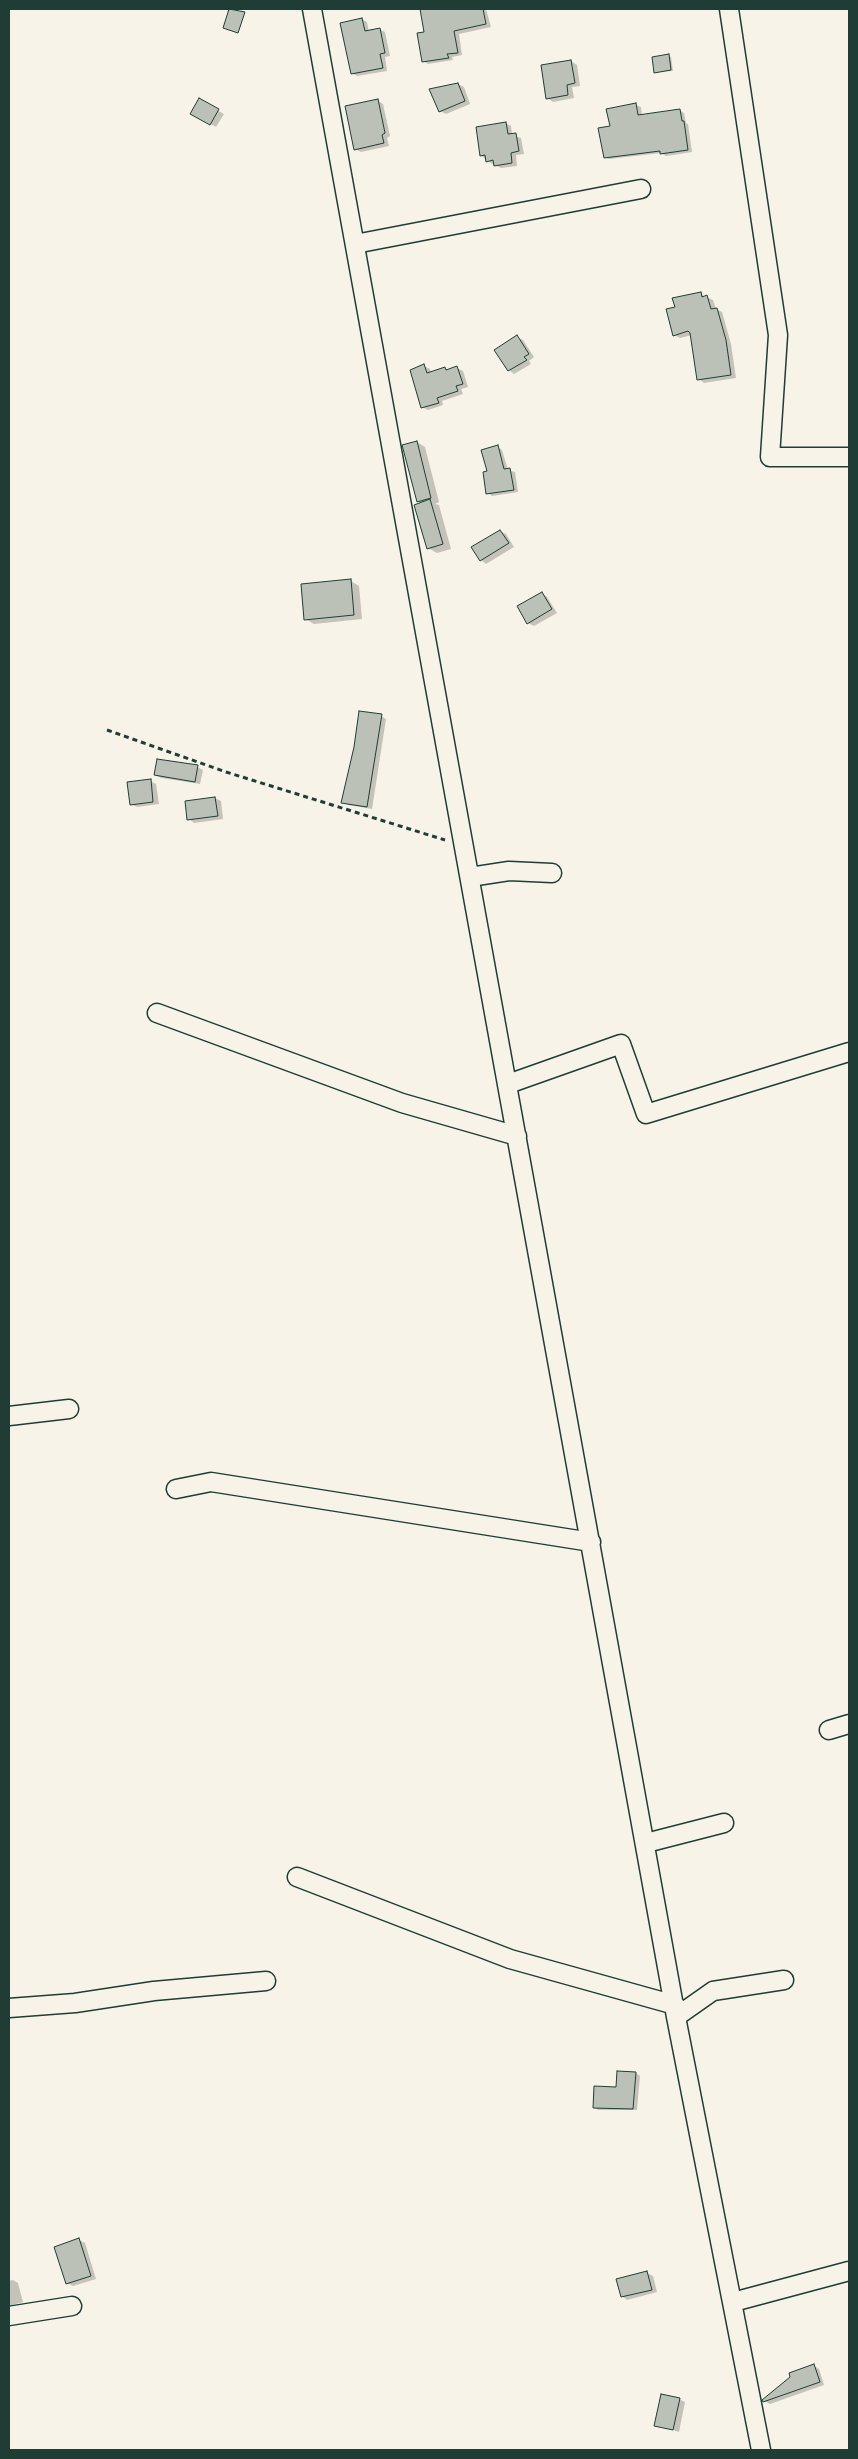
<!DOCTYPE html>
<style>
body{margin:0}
#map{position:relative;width:858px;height:2459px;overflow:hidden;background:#f7f3e8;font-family:Dekko,sans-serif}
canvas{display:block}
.frame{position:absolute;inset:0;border:10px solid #1f3d34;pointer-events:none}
</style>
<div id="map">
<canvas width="858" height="2459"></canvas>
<div class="frame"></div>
</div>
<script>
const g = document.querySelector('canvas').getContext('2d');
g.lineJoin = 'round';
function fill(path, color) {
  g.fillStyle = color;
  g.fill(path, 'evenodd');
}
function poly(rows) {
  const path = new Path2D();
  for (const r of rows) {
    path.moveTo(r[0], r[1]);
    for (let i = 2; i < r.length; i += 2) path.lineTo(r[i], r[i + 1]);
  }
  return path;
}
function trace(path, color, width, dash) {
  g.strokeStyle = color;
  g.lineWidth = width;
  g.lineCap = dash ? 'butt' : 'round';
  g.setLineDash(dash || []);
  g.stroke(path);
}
const shadow = poly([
 [422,9,486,9,491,27,459,34,462,55,452,57,453,60,428,64,423,61,426,33],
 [362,19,367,22,369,32,379,29,385,32,390,56,385,57,387,71,357,76,352,73],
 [669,56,671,57,673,71,655,72],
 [571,61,577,65,580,86,572,87,574,98,553,102,547,98],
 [458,84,464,87,470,104,446,114,440,111],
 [199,100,224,114,216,127,192,114],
 [378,101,383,104,390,136,387,138,389,146,361,152,355,149],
 [636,105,641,107,642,116,679,110,684,113,686,123,688,124,692,152,666,156,661,153,609,159,605,157,611,127],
 [505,123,511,126,512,135,521,138,524,154,516,155,517,166,501,168,487,161,481,155],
 [700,294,713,300,716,309,722,312,731,344,736,378,704,383,699,379,692,335,680,338,674,335,676,308],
 [517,337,523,340,534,357,529,361,531,364,514,374,509,370],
 [424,366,430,369,431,373,444,368,449,370,457,368,463,371,468,387,461,389,463,394,442,401,443,405,428,410,422,407],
 [417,442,425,447,439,502,435,504,439,505,451,549,437,553,428,548,422,503,418,501],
 [498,447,502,450,508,470,515,472,518,492,492,496,488,493],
 [500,531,506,534,514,547,486,564,481,560],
 [351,581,359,586,362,619,314,624,305,619],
 [542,593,547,597,557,613,534,626,528,623],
 [381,716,386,719,372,809,348,805,343,802],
 [197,767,203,770,200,784,161,778,155,775],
 [150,781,156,784,159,804,137,807,131,804],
 [215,798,221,801,223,819,194,823,189,819],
 [636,2073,640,2076,637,2110,598,2110,594,2107],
 [79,2240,85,2243,96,2279,73,2286,67,2283],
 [647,2273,653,2276,657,2292,627,2300,622,2296],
 [13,2280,18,2283,23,2302,9,2306,9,2281],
 [814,2366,819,2369,824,2385,770,2404,764,2401],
 [679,2399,685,2402,679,2432,656,2425]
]);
const building = poly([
 [229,9,245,12,238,33,223,28,229,9],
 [420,9,483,9,486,24,454,31,458,53,447,54,449,58,422,62,417,33,424,32,420,9],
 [362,18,365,31,380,28,385,53,380,54,383,68,351,74,340,23,362,18],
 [669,54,671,70,654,73,652,57,669,54],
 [571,60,575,83,567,85,568,95,546,99,541,65,571,60],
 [458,83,465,101,439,112,429,89,458,83],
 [199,98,219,109,210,125,190,114,199,98],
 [378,99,385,133,382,135,384,143,354,150,345,106,378,99],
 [636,103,638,115,680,109,682,121,684,121,688,150,660,154,660,151,604,158,598,128,610,126,606,109,636,103],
 [506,122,508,134,516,133,519,151,511,153,512,163,494,166,493,160,486,162,485,155,480,156,476,127,506,122],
 [701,292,702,297,707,295,711,309,717,308,726,340,731,375,697,380,690,333,688,331,673,336,666,309,675,307,672,298,701,292],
 [517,335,529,354,524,357,527,360,508,371,494,350,517,335],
 [424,364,427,373,445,367,446,370,457,366,463,384,456,386,458,391,437,398,439,403,421,408,410,370,424,364],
 [417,441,431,498,417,502,402,445,417,441],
 [498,445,504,469,510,468,514,490,486,494,483,472,487,471,481,450,498,445],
 [430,499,443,544,427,549,414,505,430,499],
 [500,530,509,543,480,561,471,547,500,530],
 [351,579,354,615,304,620,301,584,351,579],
 [542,592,552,609,527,624,517,606,542,592],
 [359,711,382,714,367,807,341,803,354,747,359,711],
 [157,759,198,765,195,782,154,775,157,759],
 [151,779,153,802,130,805,127,782,151,779],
 [215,797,218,816,187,820,185,801,215,797],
 [617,2071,636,2072,633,2109,593,2108,594,2086,616,2087,617,2071],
 [79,2238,91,2276,66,2284,54,2247,79,2238],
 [647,2271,652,2290,621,2297,616,2279,647,2271],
 [814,2364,820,2382,763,2402,762,2400,790,2377,789,2373,814,2364],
 [661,2394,680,2398,673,2430,654,2426,661,2394]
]);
const path = poly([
 [107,730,226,772,445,840]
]);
const street = poly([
 [312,9,676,2017,761,2450],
 [729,9,778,335,770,457,849,457],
 [355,244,641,189],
 [470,877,509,871,552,873],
 [157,1013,402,1103,517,1136],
 [508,1084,621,1044,646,1114,849,1052],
 [9,1416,69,1409],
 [176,1489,211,1482,591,1542],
 [829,1730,849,1724],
 [646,1843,724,1823],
 [297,1877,510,1959,675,2005],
 [9,2008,75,2003,154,1991,266,1981],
 [676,2017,713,1991,784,1980],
 [733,2302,849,2271],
 [9,2316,72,2306]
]);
fill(shadow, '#0003');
fill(building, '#bbc1b6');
trace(building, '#1f3d34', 1);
trace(street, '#1f3d34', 21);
trace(path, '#1f3d34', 3, [5, 4]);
trace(street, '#f7f3e8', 18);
</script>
